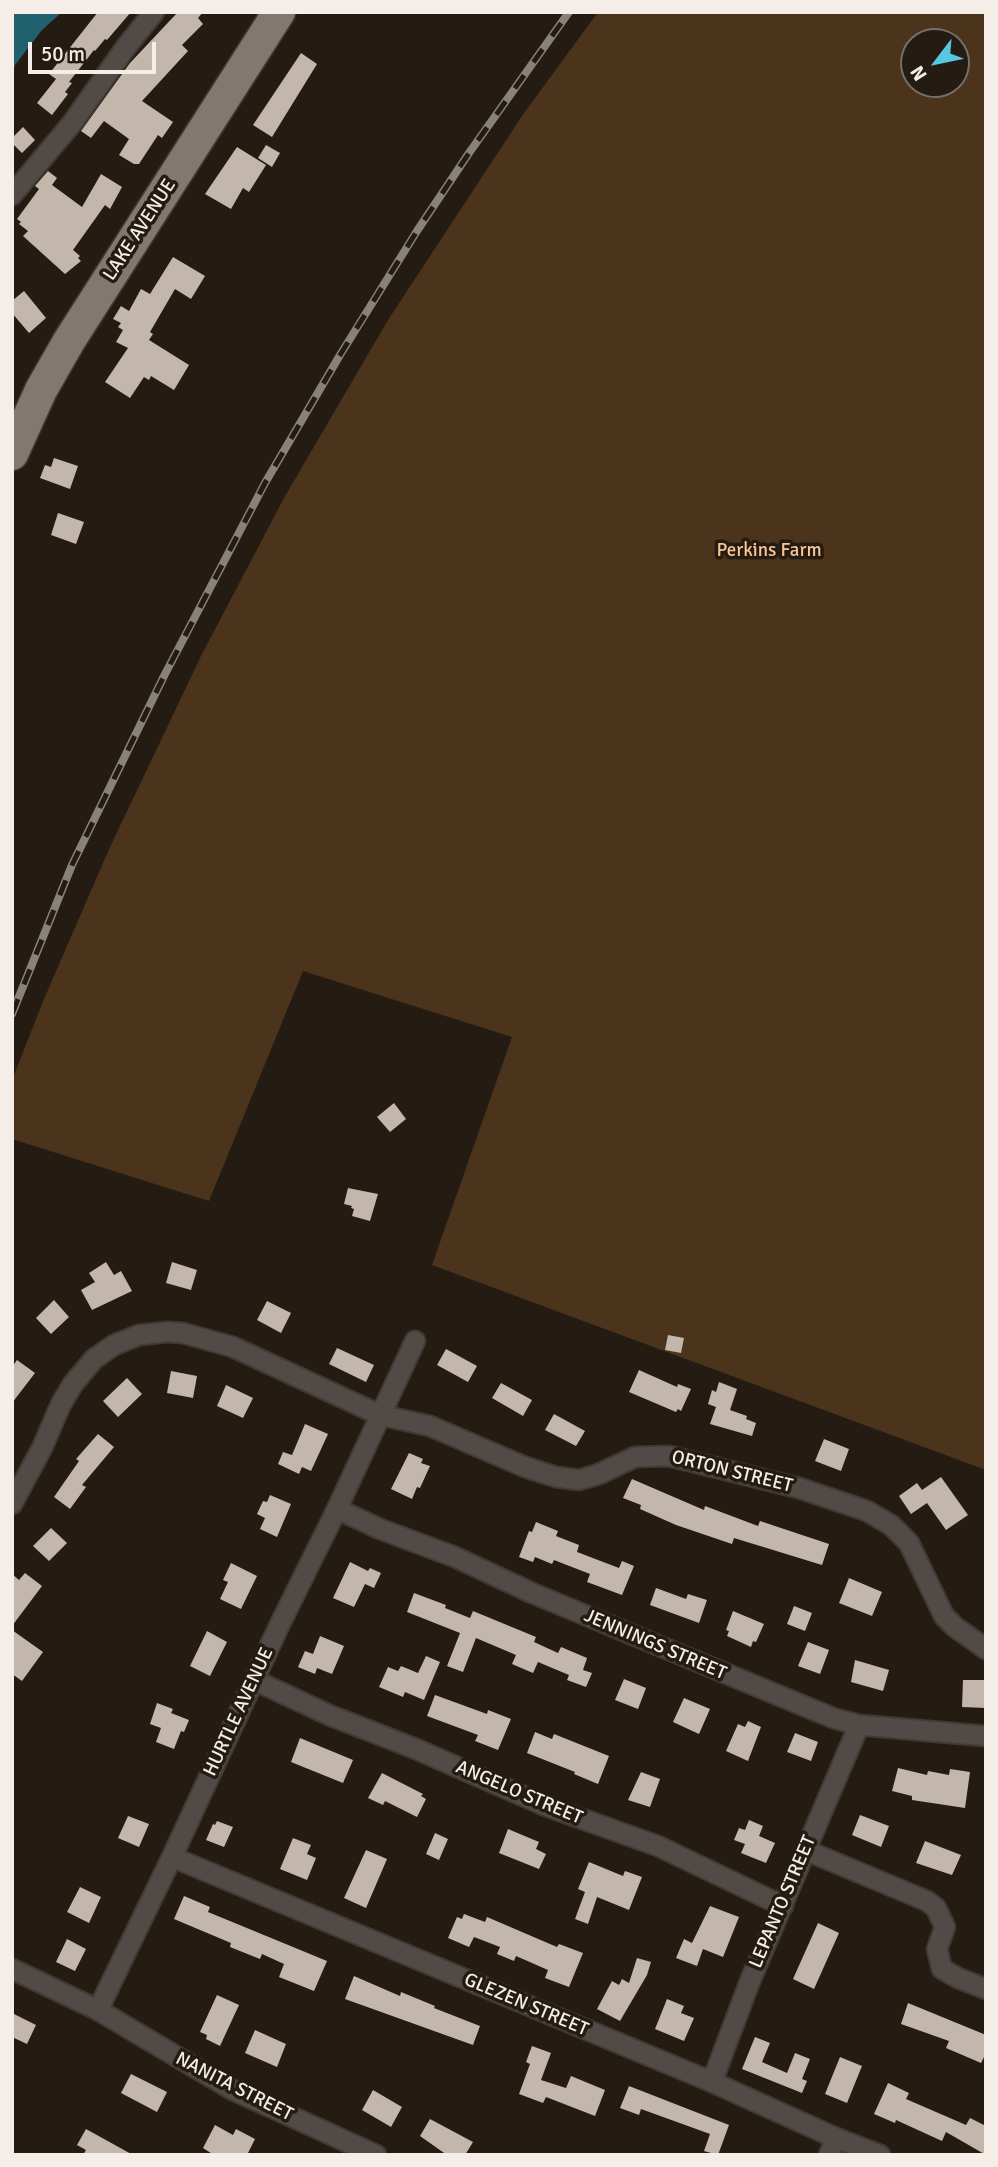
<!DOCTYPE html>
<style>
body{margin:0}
#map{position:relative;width:998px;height:2167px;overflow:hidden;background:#241c13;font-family:Signika,sans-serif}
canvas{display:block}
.frame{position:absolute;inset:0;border:14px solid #f4ede8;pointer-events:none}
.north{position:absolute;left:900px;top:28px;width:70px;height:70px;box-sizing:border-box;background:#241c13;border:2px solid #777068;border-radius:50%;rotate:238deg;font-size:19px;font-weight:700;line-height:28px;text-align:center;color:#f4ede8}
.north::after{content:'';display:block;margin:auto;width:24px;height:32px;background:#56c9e1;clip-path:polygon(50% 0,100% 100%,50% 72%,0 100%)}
.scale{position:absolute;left:28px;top:42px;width:128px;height:32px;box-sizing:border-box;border:4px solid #f4ede8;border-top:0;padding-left:9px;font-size:21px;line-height:24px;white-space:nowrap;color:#f4ede8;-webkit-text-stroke:5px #241c13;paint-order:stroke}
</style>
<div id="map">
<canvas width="998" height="2167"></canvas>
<div class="frame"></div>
<div class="north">N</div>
<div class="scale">50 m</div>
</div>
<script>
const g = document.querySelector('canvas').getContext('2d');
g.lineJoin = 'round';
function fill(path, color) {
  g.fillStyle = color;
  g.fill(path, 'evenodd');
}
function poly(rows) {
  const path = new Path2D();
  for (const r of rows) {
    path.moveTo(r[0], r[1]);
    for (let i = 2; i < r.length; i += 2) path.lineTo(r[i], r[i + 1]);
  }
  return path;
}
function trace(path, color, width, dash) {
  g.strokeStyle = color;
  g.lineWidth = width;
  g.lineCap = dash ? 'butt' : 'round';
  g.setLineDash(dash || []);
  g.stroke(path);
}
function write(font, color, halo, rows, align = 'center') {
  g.font = font + ' Signika,sans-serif';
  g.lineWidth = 7;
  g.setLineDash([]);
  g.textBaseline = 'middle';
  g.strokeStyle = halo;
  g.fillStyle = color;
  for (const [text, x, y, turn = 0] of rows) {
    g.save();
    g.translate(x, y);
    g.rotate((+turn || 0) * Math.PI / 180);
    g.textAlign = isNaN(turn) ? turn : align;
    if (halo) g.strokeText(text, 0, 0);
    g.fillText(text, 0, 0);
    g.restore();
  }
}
const green = poly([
 [598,12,986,12,986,1470,432,1265,512,1037,303,971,209,1201,12,1139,12,1080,44,999,110,847,201,656,284,498,388,320,522,116],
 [914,42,956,42,956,84,914,84]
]);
const water = poly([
 [12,12,62,12,42,30,15,65,12,77]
]);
const building = poly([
 [98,12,131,12,107,40,105,39,95,51,94,50,69,82,72,83,65,92,68,94,52,115,37,103,56,79,49,74],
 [178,12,203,12,198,18,203,24,182,45,188,51,142,101,173,122,162,138,158,135,139,164,134,164,119,155,129,139,104,121,91,138,81,131,130,63],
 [301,53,317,64,272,137,253,125],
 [23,127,35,140,22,153,12,143,12,138],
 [266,145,280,153,272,167,258,158],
 [237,147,266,165,249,192,243,188,231,209,205,194],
 [48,171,57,178,52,185,82,207,101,174,122,187,110,209,105,205,73,250,80,256,78,258,81,261,65,274,23,236,28,231,19,224,21,222,17,219,39,189,35,186],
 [173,257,205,276,191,299,175,289,150,332,153,334,149,340,189,365,174,390,151,376,149,380,144,377,130,398,105,382,128,348,116,342,123,330,118,327,121,323,113,319,121,306,129,311,141,289,150,294],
 [24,291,46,318,29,333,12,313,12,301],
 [54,458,78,466,70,489,40,478,45,465,51,467],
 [58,513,84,522,76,544,51,535],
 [394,1103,406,1119,390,1132,377,1117],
 [348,1188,378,1194,370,1221,352,1216,354,1209,351,1208,352,1206,344,1204],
 [106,1262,114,1275,121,1271,132,1291,92,1310,81,1290,95,1282,89,1273],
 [172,1262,197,1270,191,1290,166,1283],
 [54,1300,69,1317,51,1334,36,1318],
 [267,1301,291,1313,281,1333,257,1320],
 [668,1335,684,1338,681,1353,665,1350],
 [337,1348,374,1365,366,1382,329,1364],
 [446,1349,477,1366,468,1382,437,1365],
 [17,1360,35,1373,12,1403,12,1367],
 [639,1370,677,1387,678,1384,691,1389,681,1411,678,1409,676,1412,629,1392],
 [171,1371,197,1376,193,1398,167,1393],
 [127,1378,142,1394,118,1417,103,1401],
 [719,1382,737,1389,730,1410,747,1416,746,1419,756,1423,752,1436,710,1424,716,1407,708,1404,712,1390,716,1392],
 [501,1383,532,1400,523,1416,492,1398],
 [226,1385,253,1398,243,1418,217,1406],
 [554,1414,585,1431,576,1446,545,1430],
 [305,1424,328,1434,311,1471,302,1467,299,1474,278,1464,283,1452,292,1455],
 [98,1434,114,1447,82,1485,86,1487,70,1509,54,1497,79,1461,76,1459],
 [824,1439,849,1449,841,1471,815,1461],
 [409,1453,423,1459,421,1463,430,1466,420,1488,417,1487,412,1499,391,1489],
 [941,1477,968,1515,946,1530,927,1503,911,1514,899,1496,917,1483,922,1490],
 [632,1479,704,1510,705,1506,758,1526,760,1521,829,1544,822,1565,734,1538,732,1544,676,1525,640,1509,641,1505,623,1498],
 [270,1495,291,1504,277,1537,260,1529,265,1518,257,1514,263,1501,267,1502],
 [536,1522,558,1531,556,1536,579,1545,577,1552,619,1568,622,1561,634,1566,622,1595,587,1582,590,1574,554,1560,552,1564,535,1557,533,1562,519,1557,529,1531,532,1532],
 [51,1528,67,1543,49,1561,33,1546],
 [350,1562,368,1571,370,1568,381,1573,374,1588,365,1584,354,1607,333,1598],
 [231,1563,257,1576,241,1609,220,1599,228,1582,223,1580],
 [25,1573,42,1586,12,1626,12,1574,19,1580],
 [849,1578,882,1592,872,1616,839,1603],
 [656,1588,686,1599,688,1594,707,1600,699,1623,650,1605],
 [414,1593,446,1605,445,1608,470,1618,473,1611,536,1637,534,1642,558,1653,561,1647,587,1658,583,1670,592,1673,586,1687,567,1680,569,1675,538,1662,533,1673,512,1664,516,1655,476,1638,463,1672,447,1666,460,1633,407,1612],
 [794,1606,812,1613,805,1631,787,1624],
 [733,1611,764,1624,756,1642,753,1641,751,1647,727,1636,729,1631,726,1630],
 [12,1630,43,1652,22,1681,12,1674],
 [207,1631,227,1642,210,1676,190,1666],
 [320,1636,344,1646,332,1674,317,1668,315,1674,298,1667,305,1651,313,1654],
 [808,1642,829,1650,820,1674,798,1666],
 [426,1656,440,1662,424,1700,405,1692,403,1697,379,1687,388,1667,398,1671,401,1666,418,1673],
 [855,1660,889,1670,883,1691,851,1682],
 [624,1679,646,1688,638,1709,615,1700],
 [963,1680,986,1680,986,1708,962,1707],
 [435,1695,487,1714,488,1710,511,1719,498,1750,475,1741,478,1735,427,1716],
 [684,1698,710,1709,699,1734,673,1722],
 [157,1703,173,1709,171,1713,189,1720,184,1732,181,1731,174,1749,156,1742,161,1728,150,1724],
 [748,1721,761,1727,748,1761,726,1751,738,1724,745,1727],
 [535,1732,552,1739,554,1734,609,1756,598,1784,574,1774,575,1772,527,1753],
 [795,1733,818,1742,811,1761,787,1752],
 [300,1738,353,1760,343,1783,291,1762],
 [898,1768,927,1775,928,1771,949,1775,950,1769,970,1772,965,1808,912,1800,912,1796,892,1791],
 [641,1772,660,1779,650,1807,628,1800],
 [382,1773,423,1794,421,1796,426,1799,417,1817,385,1801,383,1805,368,1798],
 [860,1815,889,1826,881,1847,852,1835],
 [128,1816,149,1824,139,1847,118,1838],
 [749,1820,763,1826,759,1836,775,1843,766,1863,741,1853,745,1844,734,1840,739,1828,745,1830],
 [217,1821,233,1827,224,1847,206,1840,213,1824,215,1825],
 [508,1829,539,1842,536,1849,546,1854,539,1869,499,1853],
 [435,1833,448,1839,439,1860,426,1854],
 [293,1838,311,1845,307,1854,316,1858,307,1880,280,1869],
 [925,1841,961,1855,952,1875,916,1863],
 [366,1850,387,1859,366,1908,344,1898],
 [589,1862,623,1876,625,1871,642,1877,629,1910,597,1897,588,1924,575,1919,585,1892,578,1889],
 [80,1887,101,1897,89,1923,67,1912],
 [184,1896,210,1907,208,1912,327,1961,314,1991,279,1977,284,1964,262,1954,260,1959,230,1947,231,1943,174,1919],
 [710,1906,739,1917,723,1957,703,1949,697,1966,676,1958,684,1939,692,1943],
 [464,1914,485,1922,487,1917,557,1947,559,1944,583,1953,569,1987,545,1978,548,1970,516,1956,514,1961,497,1954,500,1947,474,1937,469,1947,448,1938,457,1917,462,1919],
 [818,1923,839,1933,814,1989,793,1979],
 [67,1939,86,1949,75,1971,56,1962],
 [637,1958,651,1962,647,1975,620,2021,597,2009,612,1981,619,1985,622,1979,629,1983],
 [354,1976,400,1996,401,1992,435,2006,434,2008,480,2026,473,2045,345,1999],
 [217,1995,239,2005,220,2046,206,2039,207,2035,200,2032],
 [667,1999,684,2006,681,2013,694,2018,684,2041,655,2029],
 [908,2003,986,2035,986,2053,981,2063,946,2048,949,2041,901,2024],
 [12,2013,36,2025,27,2044,12,2037],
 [255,2030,286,2044,277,2067,245,2053],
 [755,2037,770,2043,762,2062,787,2073,795,2053,810,2059,802,2079,807,2081,802,2093,742,2069],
 [532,2046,551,2053,541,2080,566,2088,571,2076,605,2090,595,2116,546,2097,543,2103,519,2094,530,2064,526,2062],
 [840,2057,862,2066,847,2103,825,2094],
 [131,2074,167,2092,157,2112,121,2093],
 [888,2083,909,2093,906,2099,966,2125,970,2118,986,2126,986,2155,946,2132,942,2141,896,2120,895,2123,874,2114],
 [629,2086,729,2125,718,2155,704,2151,710,2134,641,2109,639,2115,620,2108],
 [373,2090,402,2107,391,2127,362,2110],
 [430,2119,473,2142,465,2155,447,2155,420,2136],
 [215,2125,233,2135,236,2129,255,2139,247,2155,214,2155,203,2148],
 [86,2129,133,2155,83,2155,86,2150,77,2145]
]);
const street = poly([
 [12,195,73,122,126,47,154,12],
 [12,1504,42,1448,61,1404,73,1384,94,1359,114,1345,139,1335,167,1332,183,1333,233,1347,380,1415,430,1426,525,1467,556,1477,579,1480,599,1474,635,1457,669,1456,799,1488,867,1511,891,1525,909,1543,944,1616,955,1627,986,1649],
 [337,1509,380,1529,455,1557,532,1593,833,1718,859,1725,986,1736],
 [254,1680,329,1715,416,1749,546,1806,658,1846,783,1906],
 [805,1850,927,1901,936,1908,945,1927,937,1949,942,1969,958,1978,986,1989],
 [172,1857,712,2082,836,2138,880,2155],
 [12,1969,98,2010,233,2090,376,2155],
 [98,2010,172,1857,279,1626,337,1509,415,1341],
 [712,2082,750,1981,859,1725],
 [829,2155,836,2138]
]);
const primary = poly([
 [12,454,41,390,69,341,279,12]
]);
const rail = poly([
 [12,1014,72,865,164,676,265,483,340,355,417,231,469,153,569,12]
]);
const streetNames = [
 ["LAKE AVENUE",140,230,-57],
 ["ORTON STREET",732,1472,14],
 ["JENNINGS STREET",655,1645,23],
 ["HURTLE AVENUE",239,1712,-65],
 ["ANGELO STREET",519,1793,23],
 ["LEPANTO STREET",783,1902,-67],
 ["GLEZEN STREET",526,2005,23],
 ["NANITA STREET",234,2087,27]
];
const parkNames = [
 ["Perkins Farm",769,551]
];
fill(green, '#4c341c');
fill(water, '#21616d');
fill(building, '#c3b7ac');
trace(street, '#413931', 23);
trace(primary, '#413931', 35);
trace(street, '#504b47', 19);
trace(primary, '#81786f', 32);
trace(rail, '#89827b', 8);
trace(rail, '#241c13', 5, [16]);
write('19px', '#f4ede8', '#241c13', streetNames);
write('19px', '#fac592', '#241c13', parkNames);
</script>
